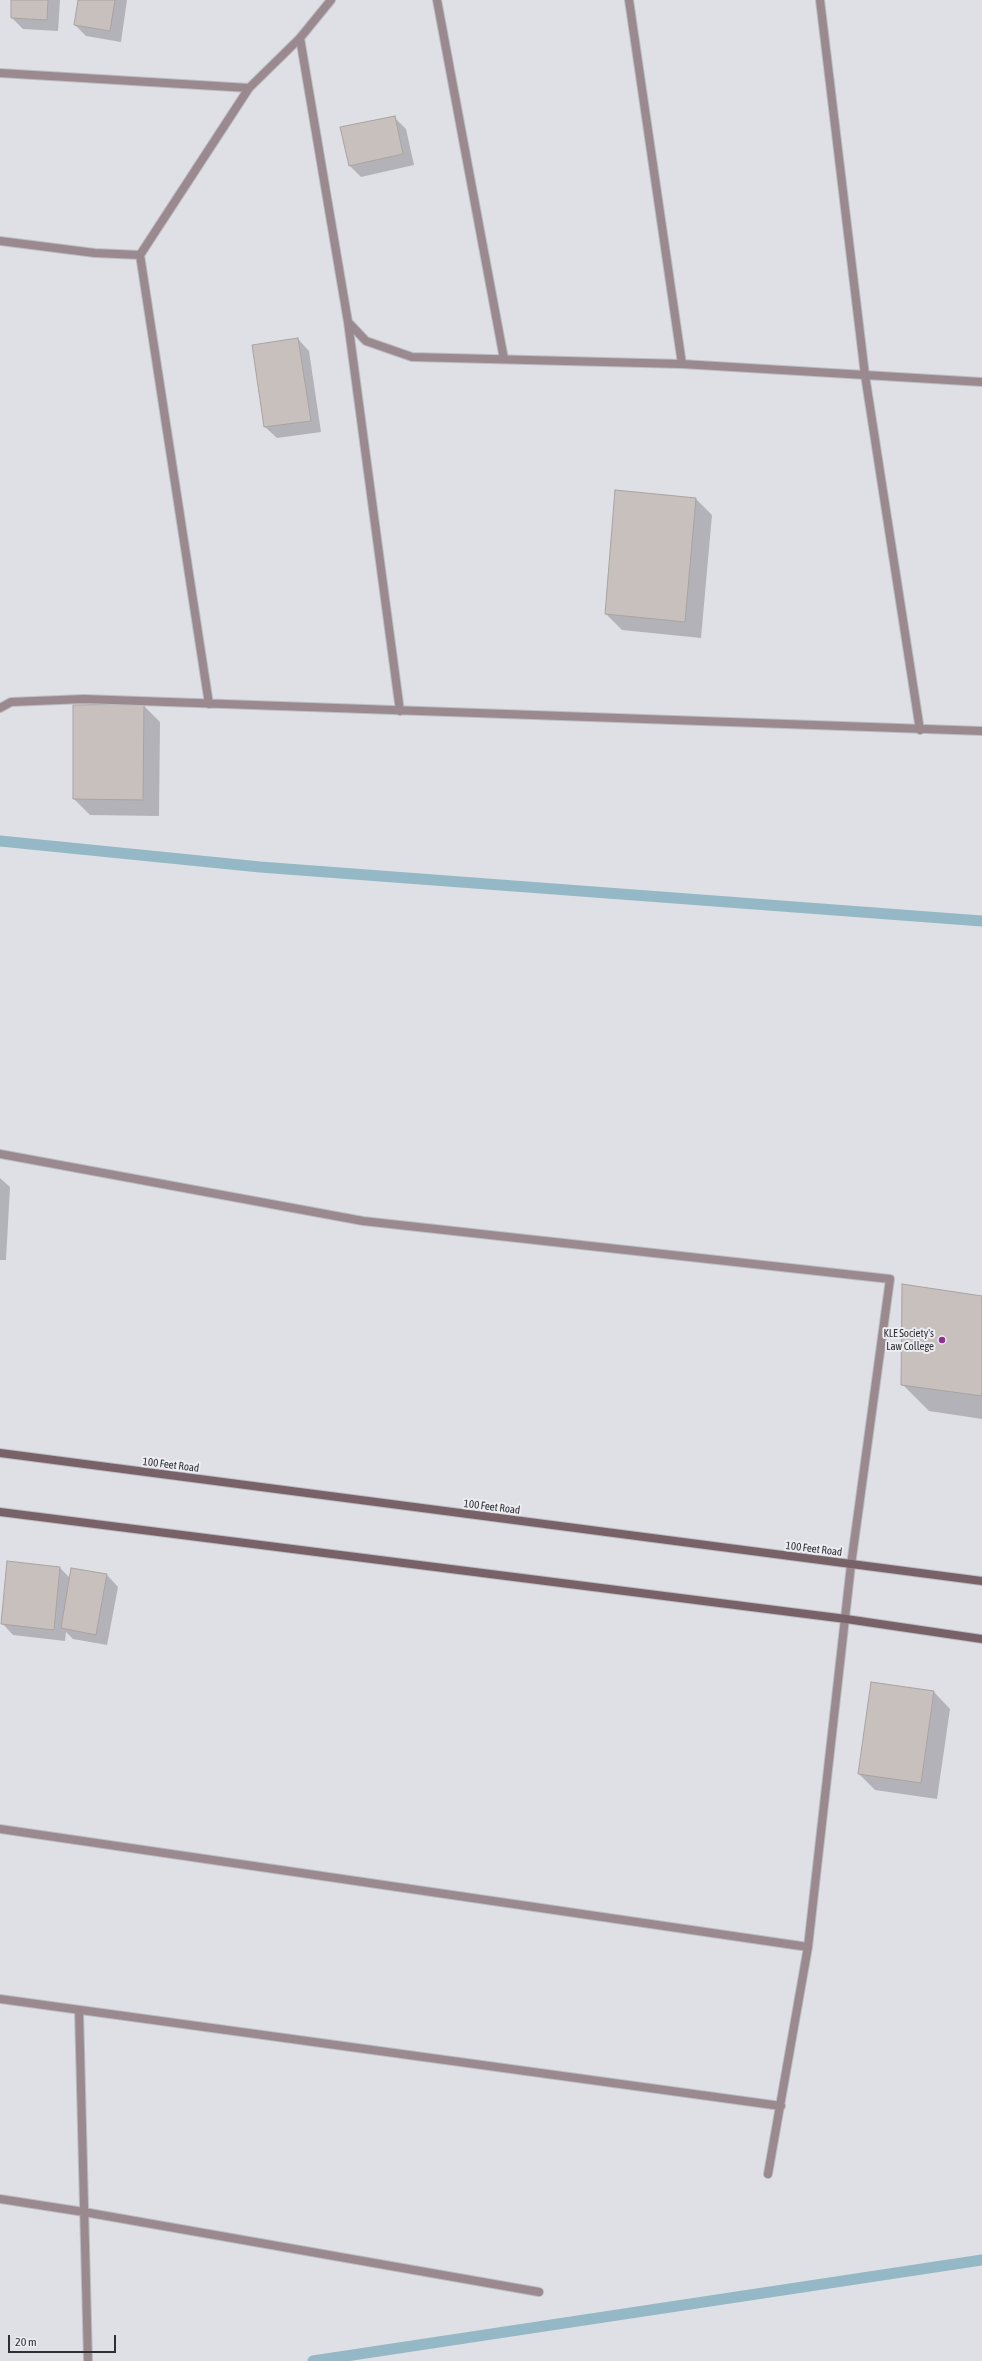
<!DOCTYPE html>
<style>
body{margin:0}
#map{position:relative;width:982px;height:2361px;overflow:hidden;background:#dfdfe6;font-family:"Asap Condensed",sans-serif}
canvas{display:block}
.scale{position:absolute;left:8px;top:2335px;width:108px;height:18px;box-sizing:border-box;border:2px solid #2f2f31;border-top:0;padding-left:5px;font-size:12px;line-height:14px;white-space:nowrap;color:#2f2f31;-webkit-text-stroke:3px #ececf3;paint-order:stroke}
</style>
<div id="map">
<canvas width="982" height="2361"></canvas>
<div class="scale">20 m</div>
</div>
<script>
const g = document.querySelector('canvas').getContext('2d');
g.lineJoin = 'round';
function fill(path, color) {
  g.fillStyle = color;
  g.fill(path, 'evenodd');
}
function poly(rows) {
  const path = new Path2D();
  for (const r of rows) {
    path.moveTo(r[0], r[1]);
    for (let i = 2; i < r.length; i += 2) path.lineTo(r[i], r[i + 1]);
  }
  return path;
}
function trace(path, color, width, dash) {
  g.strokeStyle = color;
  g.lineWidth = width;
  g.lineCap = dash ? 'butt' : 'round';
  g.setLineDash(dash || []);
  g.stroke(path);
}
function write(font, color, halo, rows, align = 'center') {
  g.font = font + ' "Asap Condensed",sans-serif';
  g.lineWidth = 4;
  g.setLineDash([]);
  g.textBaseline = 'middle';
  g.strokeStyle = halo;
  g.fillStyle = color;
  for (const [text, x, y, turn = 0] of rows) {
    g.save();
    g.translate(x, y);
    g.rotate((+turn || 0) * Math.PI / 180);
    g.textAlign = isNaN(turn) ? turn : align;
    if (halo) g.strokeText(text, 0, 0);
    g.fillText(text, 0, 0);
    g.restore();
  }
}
const shadow = poly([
 [12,0,60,0,58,31,23,29,12,18],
 [79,0,127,0,121,42,86,36,75,25],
 [395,118,406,129,414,165,361,177,349,165],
 [298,339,309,351,321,432,277,438,265,427,253,346],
 [696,499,712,515,701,638,622,630,606,614],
 [143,705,160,722,159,816,90,815,74,799],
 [0,1178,10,1187,6,1260,0,1260],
 [982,1297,982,1419,929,1411,902,1384],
 [60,1568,70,1578,107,1575,118,1587,107,1645,73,1639,66,1632,65,1641,13,1635,2,1623],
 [934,1692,950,1709,937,1799,875,1790,859,1774]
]);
const stream = poly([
 [0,841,260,867,982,921],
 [313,2361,982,2260]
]);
const building = poly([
 [11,0,48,0,47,20,11,18,11,0],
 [78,0,115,0,110,31,74,25,78,0],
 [395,116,403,154,349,166,340,127,395,116],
 [298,338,311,421,264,427,252,345,298,338],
 [615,490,696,498,685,622,605,614,615,490],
 [144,704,143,800,73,799,73,705,144,704],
 [902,1284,982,1296,982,1396,901,1385,902,1284],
 [7,1561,60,1567,54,1630,1,1624,7,1561],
 [71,1568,107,1574,96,1635,61,1628,71,1568],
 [871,1682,934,1691,921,1783,858,1774,871,1682]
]);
const minor = poly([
 [437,0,504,359],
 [629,0,682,364],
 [820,0,865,375,920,730],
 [300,38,348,322,366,341,412,357,682,364,982,382],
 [0,73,249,88],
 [0,241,95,253,140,255,249,88,300,38,331,0],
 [140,255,209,704],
 [348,322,400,711],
 [0,708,11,702,84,699,982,731],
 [0,1154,363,1221,890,1279,851,1565,808,1947,768,2174],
 [0,1829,808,1947],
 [0,1999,781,2106],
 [79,2010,88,2361],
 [0,2199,84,2212,539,2292]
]);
const secondary = poly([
 [0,1453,982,1581],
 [0,1512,846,1619,982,1639]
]);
const markers = [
 [942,1340,4,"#952e93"]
];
const poiNames = [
 ["KLE Society's",934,1334],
 ["Law College",934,1347]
];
const streetNames = [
 ["100 Feet Road",171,1465,7],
 ["100 Feet Road",492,1507,7],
 ["100 Feet Road",814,1549,7]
];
fill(shadow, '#0003');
trace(stream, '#94b8c6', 11);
fill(building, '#c7c0bd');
trace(building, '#a9a3a0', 1);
trace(minor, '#bcbcc2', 10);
trace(secondary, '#bcbcc2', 10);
trace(minor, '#9a8a8f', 8);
trace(secondary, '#786268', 8);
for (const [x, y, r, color] of markers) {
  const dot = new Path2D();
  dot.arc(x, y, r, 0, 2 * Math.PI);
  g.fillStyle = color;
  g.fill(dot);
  trace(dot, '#ececf3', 1.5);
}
write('11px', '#2f2f31', '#ececf3', poiNames, 'right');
write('11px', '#2f2f31', '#ececf3', streetNames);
</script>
